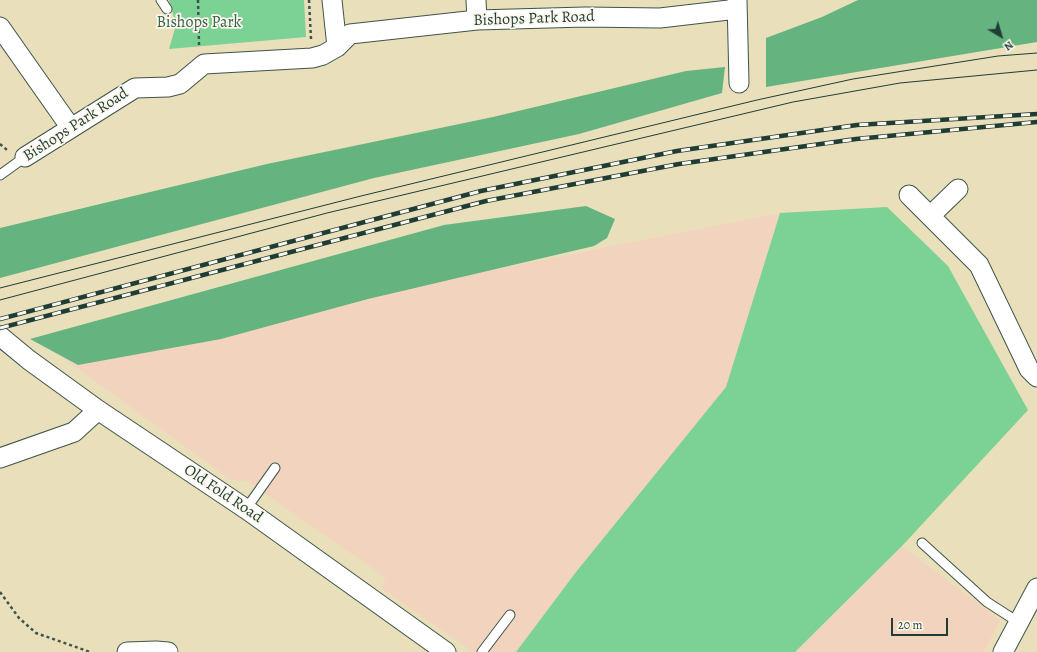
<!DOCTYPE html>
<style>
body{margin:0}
#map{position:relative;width:1037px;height:652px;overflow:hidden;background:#e9dfba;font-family:Alegreya,serif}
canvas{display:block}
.north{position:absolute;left:981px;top:16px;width:40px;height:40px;-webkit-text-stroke:3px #fbf7ec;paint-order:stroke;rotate:142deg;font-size:11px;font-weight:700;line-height:16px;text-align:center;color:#1f3d34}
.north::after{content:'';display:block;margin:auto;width:14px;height:18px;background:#1f3d34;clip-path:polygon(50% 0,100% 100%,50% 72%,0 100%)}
.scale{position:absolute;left:891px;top:618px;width:57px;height:18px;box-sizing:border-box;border:2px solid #1f3d34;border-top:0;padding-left:5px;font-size:12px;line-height:14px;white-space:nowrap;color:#1f3d34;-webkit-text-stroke:3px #fbf7ec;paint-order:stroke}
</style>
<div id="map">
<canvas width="1037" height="652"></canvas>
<div class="north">N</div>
<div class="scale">20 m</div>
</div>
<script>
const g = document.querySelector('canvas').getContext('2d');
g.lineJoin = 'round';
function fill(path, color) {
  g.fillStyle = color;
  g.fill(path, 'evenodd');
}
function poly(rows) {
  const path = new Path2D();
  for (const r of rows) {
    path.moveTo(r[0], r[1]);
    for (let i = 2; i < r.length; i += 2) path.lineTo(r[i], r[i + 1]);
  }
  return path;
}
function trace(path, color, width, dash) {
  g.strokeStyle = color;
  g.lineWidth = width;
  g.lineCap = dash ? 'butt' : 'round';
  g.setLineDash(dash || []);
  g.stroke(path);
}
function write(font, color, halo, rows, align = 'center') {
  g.font = font + ' Alegreya,serif';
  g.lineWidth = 3.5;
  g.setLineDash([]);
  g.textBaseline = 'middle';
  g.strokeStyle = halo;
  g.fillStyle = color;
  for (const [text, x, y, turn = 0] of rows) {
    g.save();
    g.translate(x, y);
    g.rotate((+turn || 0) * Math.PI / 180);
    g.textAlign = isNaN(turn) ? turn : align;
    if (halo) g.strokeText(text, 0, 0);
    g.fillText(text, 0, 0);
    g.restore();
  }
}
const built = poly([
 [780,213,726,387,576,572,516,652,473,652,380,587,386,578,247,481,231,480,59,355],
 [902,546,1000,620,984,652,795,652]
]);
const green = poly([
 [169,0,304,0,306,37,169,49,176,25],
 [887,207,948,266,1028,410,902,546,795,652,516,652,576,572,726,387,780,213]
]);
const forest = poly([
 [858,0,1037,0,1037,42,766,87,766,38,822,17],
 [725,67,722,93,579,134,374,178,0,278,0,228,267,164,493,117,686,71],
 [586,206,615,219,607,238,594,246,368,299,221,339,78,365,30,339,444,225]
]);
const path = poly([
 [198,0,199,45],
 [309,0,311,39],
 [0,144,7,150],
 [0,592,19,618,36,633,90,652]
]);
const lane = poly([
 [161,0,167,9],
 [0,175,25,157],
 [246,509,275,468],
 [922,543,987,602,1018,622],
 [482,652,510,615]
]);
const street = poly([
 [332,0,337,47],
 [476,0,477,20],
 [737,0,739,83],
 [0,27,71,128],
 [25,157,135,88,168,87,180,84,204,64,312,58,323,55,337,47,350,34,477,20,585,17,660,18,737,9],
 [909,195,979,265,1029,369,1037,377],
 [930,216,958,189],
 [0,336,29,360,98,410,246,509,446,652],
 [0,458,74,432,98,410],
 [127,652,156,651,168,652],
 [1003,652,1037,588]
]);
const tram = poly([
 [0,288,361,196,757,100,853,79,998,56,1037,53],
 [0,300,327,213,793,102,900,83,1037,70]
]);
const rail = poly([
 [0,319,481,191,677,151,857,125,1037,114],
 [0,328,486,201,679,164,856,139,1037,122]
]);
const streetNames = [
 ["Bishops Park Road",534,19,-2],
 ["Bishops Park Road",76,125,-33],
 ["Old Fold Road",223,494,34]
];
const parkNames = [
 ["Bishops Park",199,23]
];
fill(built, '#f2d4be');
fill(green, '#7cd194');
fill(forest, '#65b37e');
trace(lane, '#3d5548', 11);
trace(street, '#3d5548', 21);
trace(path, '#3d5548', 2.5, [3, 3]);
trace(lane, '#fff', 9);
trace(street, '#fff', 19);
trace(tram, '#1f3d34', 1);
trace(rail, '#1f3d34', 4.5);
trace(rail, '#fbf7ec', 3, [9]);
write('16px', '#1f3d34', '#fbf7ec', streetNames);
write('16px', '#36624c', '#fbf7ec', parkNames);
</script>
